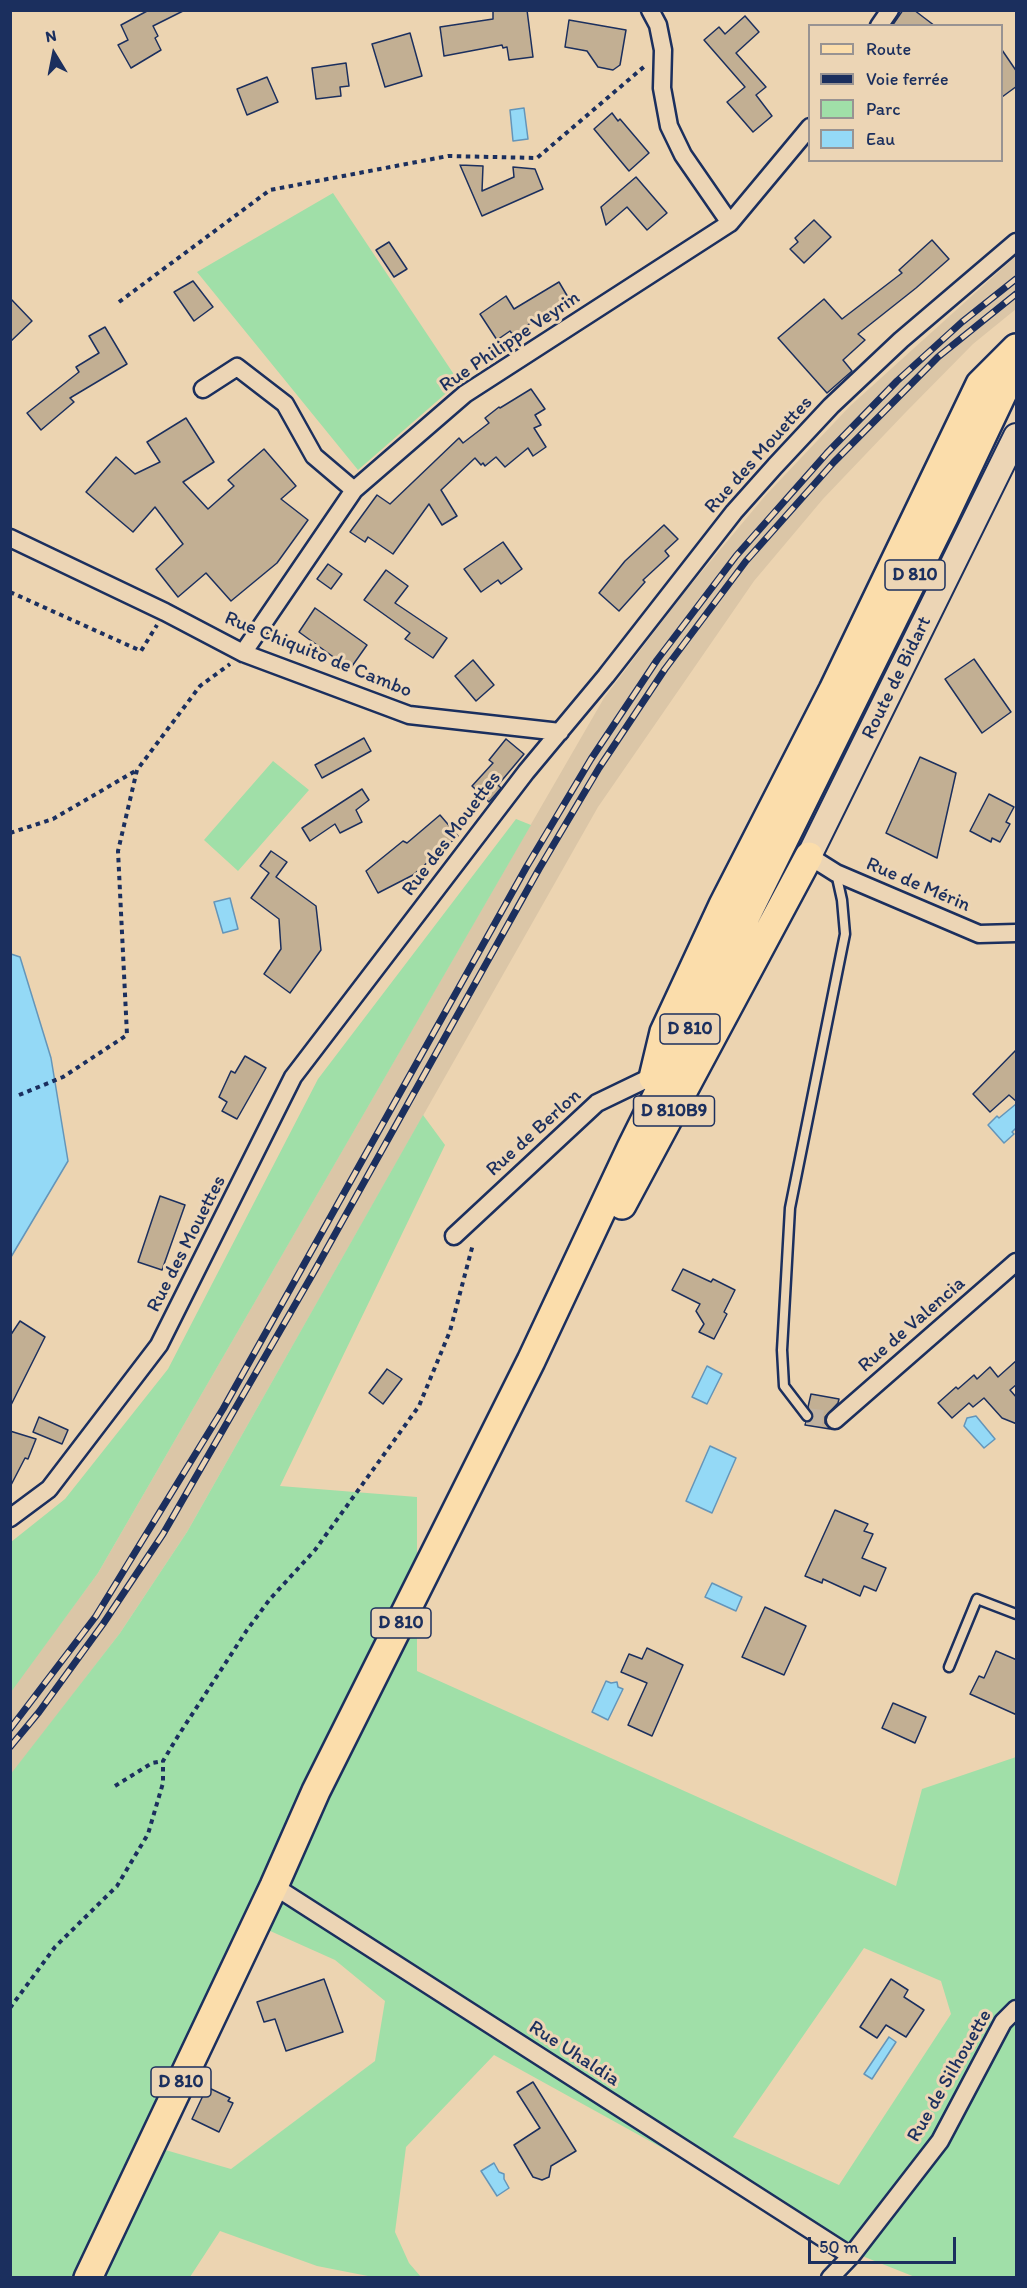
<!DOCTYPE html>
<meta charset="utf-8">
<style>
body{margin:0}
#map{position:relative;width:1027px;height:2288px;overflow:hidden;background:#ecd4b1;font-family:Itim,sans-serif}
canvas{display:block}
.frame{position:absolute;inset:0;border:12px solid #1b2f5e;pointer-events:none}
.legend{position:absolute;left:808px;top:24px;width:195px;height:138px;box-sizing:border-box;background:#ecd5b5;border:2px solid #989392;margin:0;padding:8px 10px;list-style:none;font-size:18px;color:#1b2f5e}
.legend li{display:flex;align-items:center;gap:12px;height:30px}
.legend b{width:30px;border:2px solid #989392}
.north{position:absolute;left:24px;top:24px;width:60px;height:60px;-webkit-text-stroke:4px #ecd5b5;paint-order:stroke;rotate:350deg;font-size:16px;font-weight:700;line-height:24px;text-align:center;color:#1b2f5e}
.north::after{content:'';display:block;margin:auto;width:21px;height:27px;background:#1b2f5e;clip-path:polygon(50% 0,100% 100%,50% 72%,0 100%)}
.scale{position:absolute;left:808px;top:2237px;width:148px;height:27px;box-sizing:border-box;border:3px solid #1b2f5e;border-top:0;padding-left:8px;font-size:18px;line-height:21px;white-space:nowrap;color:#1b2f5e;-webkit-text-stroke:4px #ecd5b5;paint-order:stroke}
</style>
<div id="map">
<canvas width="1027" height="2288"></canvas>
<div class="frame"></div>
<ul class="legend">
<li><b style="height:8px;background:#fbddab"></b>Route</li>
<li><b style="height:8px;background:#1b2f5e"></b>Voie ferrée</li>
<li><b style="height:16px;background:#a0dfa8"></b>Parc</li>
<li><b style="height:16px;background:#94d9f6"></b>Eau</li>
</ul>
<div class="north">N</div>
<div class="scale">50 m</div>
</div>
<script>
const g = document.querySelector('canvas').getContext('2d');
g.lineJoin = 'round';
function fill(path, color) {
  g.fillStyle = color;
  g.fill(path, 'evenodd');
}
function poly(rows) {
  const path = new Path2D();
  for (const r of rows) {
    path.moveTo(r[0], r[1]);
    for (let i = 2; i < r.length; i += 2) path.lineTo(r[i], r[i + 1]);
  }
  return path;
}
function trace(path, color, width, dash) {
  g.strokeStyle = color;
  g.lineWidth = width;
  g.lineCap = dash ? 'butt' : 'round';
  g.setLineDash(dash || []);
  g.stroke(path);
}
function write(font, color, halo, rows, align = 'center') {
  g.font = font + ' Itim,sans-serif';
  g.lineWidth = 6;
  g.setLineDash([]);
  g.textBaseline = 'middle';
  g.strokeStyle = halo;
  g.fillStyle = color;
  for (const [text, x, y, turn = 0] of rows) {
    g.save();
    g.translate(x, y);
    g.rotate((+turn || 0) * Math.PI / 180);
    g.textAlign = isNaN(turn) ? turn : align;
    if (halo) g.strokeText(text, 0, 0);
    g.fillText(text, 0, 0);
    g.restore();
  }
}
const built = poly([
 [1016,256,1016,309,973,344,905,413,823,499,754,581,598,807,187,1532,120,1633,11,1775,10,1692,98,1573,604,698,684,593,765,496,850,406]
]);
const green = poly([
 [333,193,459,382,358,470,197,272],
 [273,761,309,790,238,871,204,840],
 [516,819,531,825,98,1573,11,1692,11,1542,65,1499,168,1369,318,1079],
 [423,1115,445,1145,280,1486,417,1497,417,1671,896,1886,922,1789,1016,1757,1016,2277,915,2277,847,2250,494,2055,406,2147,395,2232,409,2263,421,2277,373,2277,317,2266,220,2231,190,2277,11,2277,10,1775,120,1633,187,1532],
 [268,1930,335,1960,385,2001,375,2061,231,2169,162,2149],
 [864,1948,941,1981,951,2014,839,2185,733,2137]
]);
const water = poly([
 [524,108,528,139,513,141,510,110,524,108],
 [230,898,238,929,223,933,214,902,230,898],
 [11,954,20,957,51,1058,68,1161,11,1257,11,954],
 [1016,1104,1016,1128,1012,1132,1014,1134,1004,1143,988,1125,997,1116,999,1118,1016,1104],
 [707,1366,722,1374,707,1404,692,1397,707,1366],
 [976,1416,995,1439,984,1448,964,1426,967,1418,976,1416],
 [710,1446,736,1458,712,1513,686,1501,710,1446],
 [712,1583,742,1597,736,1611,705,1597,712,1583],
 [606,1681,611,1683,617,1682,618,1687,623,1689,608,1720,592,1712,606,1681],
 [889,2037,896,2042,872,2079,864,2074,889,2037],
 [494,2163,499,2172,504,2174,504,2179,509,2188,497,2196,481,2171,494,2163]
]);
const building = poly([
 [149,10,185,10,153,26,158,36,155,38,161,50,131,68,118,45,128,40,121,25,149,10],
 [493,10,527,10,533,57,509,60,507,47,503,48,502,45,444,56,440,27,493,19,493,10],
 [903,10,914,10,935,26,892,26,903,10],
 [745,16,759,32,736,53,766,87,756,95,772,116,753,132,727,102,745,87,704,40,719,27,725,34,745,16],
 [569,20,626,30,620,65,613,70,598,67,587,51,565,47,569,20],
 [410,33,422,76,385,87,372,44,410,33],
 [1002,50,1017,72,1017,86,1002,97,1002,50],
 [346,63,349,86,340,87,341,96,316,99,312,68,346,63],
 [267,77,278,102,247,115,237,89,267,77],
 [612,113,618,121,620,119,649,153,629,171,594,129,612,113],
 [460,165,483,166,482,191,514,177,513,167,535,169,543,189,482,216,460,165],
 [636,177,667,213,647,230,627,207,606,225,601,207,636,177],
 [814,220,831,237,804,263,790,249,798,242,795,238,814,220],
 [932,240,949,259,916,288,858,334,865,340,843,360,852,371,827,393,778,338,824,299,842,319,902,273,899,270,932,240],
 [389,242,407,269,394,277,376,250,389,242],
 [193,281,213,307,194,321,174,292,193,281],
 [559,282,572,304,541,323,538,318,513,335,510,331,497,340,480,314,506,296,514,309,559,282],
 [10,298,32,321,10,342,10,298],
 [105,327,127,364,70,398,74,402,41,430,27,413,79,372,76,367,99,353,89,336,105,327],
 [531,389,545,409,535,415,541,425,534,428,546,447,533,456,528,448,505,467,496,457,485,466,483,463,481,465,475,458,441,490,457,516,442,525,429,504,393,554,368,537,365,542,350,532,377,495,390,504,459,438,463,443,489,423,485,418,499,407,500,408,531,389],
 [186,418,214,462,183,482,208,509,234,486,228,480,264,449,296,486,281,499,308,520,277,563,231,601,206,573,178,597,156,569,183,544,155,507,133,532,86,492,116,457,135,474,160,462,147,442,186,418],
 [664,525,678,539,665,551,669,556,643,580,645,582,619,611,599,593,625,561,664,525],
 [503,542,522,569,501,584,498,580,481,592,464,569,503,542],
 [328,564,342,574,331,589,317,579,328,564],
 [386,570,408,586,395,603,447,638,433,658,405,639,410,633,364,600,386,570],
 [315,608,367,645,350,669,299,632,315,608],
 [974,659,1011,712,982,733,945,679,974,659],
 [473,660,494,685,476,701,455,676,473,660],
 [364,738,371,751,322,778,315,765,364,738],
 [506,739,524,754,498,785,501,788,489,802,472,786,493,763,489,760,506,739],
 [920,757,956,773,937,858,886,833,920,757],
 [362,789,369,800,356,810,362,822,340,833,335,824,310,841,302,828,362,789],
 [989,794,1014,807,1006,822,1010,824,1000,842,992,838,991,842,970,831,989,794],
 [440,815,458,836,413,875,378,893,366,871,403,841,407,843,440,815],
 [271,851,287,862,276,877,316,906,321,950,290,993,264,974,281,949,279,919,251,898,269,873,260,866,271,851],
 [1017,1049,1017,1102,1009,1095,990,1112,973,1094,1017,1049],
 [245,1056,266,1068,237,1119,222,1111,227,1102,219,1097,231,1071,235,1073,245,1056],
 [160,1196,185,1205,162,1270,138,1262,160,1196],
 [683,1269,711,1282,713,1279,735,1290,724,1312,727,1314,714,1339,699,1332,704,1324,696,1311,700,1304,672,1290,683,1269],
 [20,1321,45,1337,10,1407,10,1336,20,1321],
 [1017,1360,1017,1384,1010,1390,1017,1398,1017,1424,1002,1418,984,1398,973,1407,969,1403,952,1418,938,1403,956,1387,958,1389,974,1375,977,1379,990,1367,998,1377,1017,1360],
 [387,1369,402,1379,383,1404,369,1393,387,1369],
 [811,1394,839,1399,838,1403,825,1417,825,1423,830,1429,805,1425,806,1422,810,1421,813,1418,808,1407,811,1394],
 [39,1417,68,1430,62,1444,33,1432,39,1417],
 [10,1431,36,1439,28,1459,25,1458,10,1487,10,1431],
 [835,1510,868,1524,864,1531,873,1534,862,1558,886,1568,876,1591,864,1586,860,1596,823,1579,822,1583,805,1576,835,1510],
 [765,1607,806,1626,784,1675,742,1657,765,1607],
 [647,1648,683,1665,652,1736,628,1725,647,1683,621,1672,629,1654,642,1659,647,1648],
 [996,1651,1017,1660,1017,1715,970,1694,979,1676,984,1678,996,1651],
 [893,1703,926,1717,915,1743,882,1728,893,1703],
 [324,1979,343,2032,286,2051,275,2019,264,2022,257,2002,324,1979],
 [891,1979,908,1990,904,1997,924,2010,906,2037,886,2025,877,2038,860,2027,891,1979],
 [533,2082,576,2151,551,2166,549,2177,542,2180,533,2177,514,2145,540,2128,517,2092,533,2082],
 [207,2087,230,2098,228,2101,233,2103,219,2132,192,2119,207,2087]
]);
const streetTunnel = poly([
 [807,1416,835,1420]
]);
const path = poly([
 [119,302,270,190,448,156,537,158,646,65],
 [10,592,141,651,157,625],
 [10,833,53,819,137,770],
 [19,1095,63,1077,127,1035,118,851,137,770,200,686,230,664],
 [115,1786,152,1763,163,1761],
 [10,2008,55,1947,117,1886,148,1834,163,1783,163,1761,178,1736,247,1630,270,1599,315,1550,419,1406,450,1331,473,1244]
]);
const lane = poly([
 [807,1416,784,1386,782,1350,790,1208,845,934,842,900,836,873],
 [949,1667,977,1599,1016,1614]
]);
const street = poly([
 [650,10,658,25,663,50,662,88,669,126,683,155,730,223],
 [879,26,890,10],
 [203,389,237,367,285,404,314,456,354,490],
 [10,538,165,612,243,653,409,715,560,732],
 [243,653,354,490,465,394,730,223,810,127],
 [809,856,836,873,979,934,1016,933],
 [454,1236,597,1103,653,1076],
 [835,1420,1016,1262],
 [10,1518,49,1489,159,1345,293,1077,526,772,606,676,734,512,775,466,831,406,901,340,1016,242],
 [274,1886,851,2256],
 [830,2278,851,2256,940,2141,1003,2022,1016,2009]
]);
const secondary = poly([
 [809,856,1016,436]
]);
const primary = poly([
 [653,1078,664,1032,723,905,833,690,980,384,1016,348],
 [622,1205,809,856],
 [88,2278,274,1886,316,1791,531,1361,631,1148,944,517,1016,365]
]);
const rail = poly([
 [10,1729,96,1616,223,1409,527,866,591,759,657,660,736,556,827,453,897,381,962,322,1016,279],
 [10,1747,39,1712,103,1624,163,1534,315,1270,539,869,599,768,665,669,746,561,834,462,938,357,1016,294]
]);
const shields = [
 [915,575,60],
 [690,1029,60],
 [674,1111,81],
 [401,1623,60],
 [181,2082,60]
];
const shieldNames = [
 ["D 810",915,575],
 ["D 810",690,1029],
 ["D 810B9",674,1111],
 ["D 810",401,1623],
 ["D 810",181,2082]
];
const streetNames = [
 ["Rue Philippe Veyrin",510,342,-34],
 ["Rue des Mouettes",759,455,-48],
 ["Rue Chiquito de Cambo",318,655,22],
 ["Route de Bidart",897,678,-64],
 ["Rue des Mouettes",452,834,-53],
 ["Rue de Mérin",918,885,23],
 ["Rue de Berlon",534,1133,-42],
 ["Rue des Mouettes",187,1244,-63],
 ["Rue de Valencia",912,1325,-41],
 ["Rue Uhaldia",574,2054,33],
 ["Rue de Silhouette",950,2076,-60]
];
fill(built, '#dbc6a7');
fill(green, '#a0dfa8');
fill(water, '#94d9f6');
trace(water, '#6495b9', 1.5);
fill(building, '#c2af93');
trace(building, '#1b2f5e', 1.5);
trace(streetTunnel, '#c2b3a0', 16, [16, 8]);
trace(lane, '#1b2f5e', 13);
trace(street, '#1b2f5e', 21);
trace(secondary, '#1b2f5e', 28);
trace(primary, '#1b2f5e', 32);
trace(path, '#1b2f5e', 4, [4.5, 4.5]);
trace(lane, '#ecd5b5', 8);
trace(street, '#ecd5b5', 16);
trace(secondary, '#ecd5b5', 24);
trace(primary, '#fbddab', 27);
trace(rail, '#1b2f5e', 7);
trace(rail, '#ecd5b5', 4.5, [14]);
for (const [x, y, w] of shields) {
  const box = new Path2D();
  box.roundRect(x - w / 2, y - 15, w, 30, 4.5);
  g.fillStyle = '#ecd5b5';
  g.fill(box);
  trace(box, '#1b2f5e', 1.5);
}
write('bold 18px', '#1b2f5e', null, shieldNames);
write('20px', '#1b2f5e', '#ecd5b5', streetNames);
</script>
